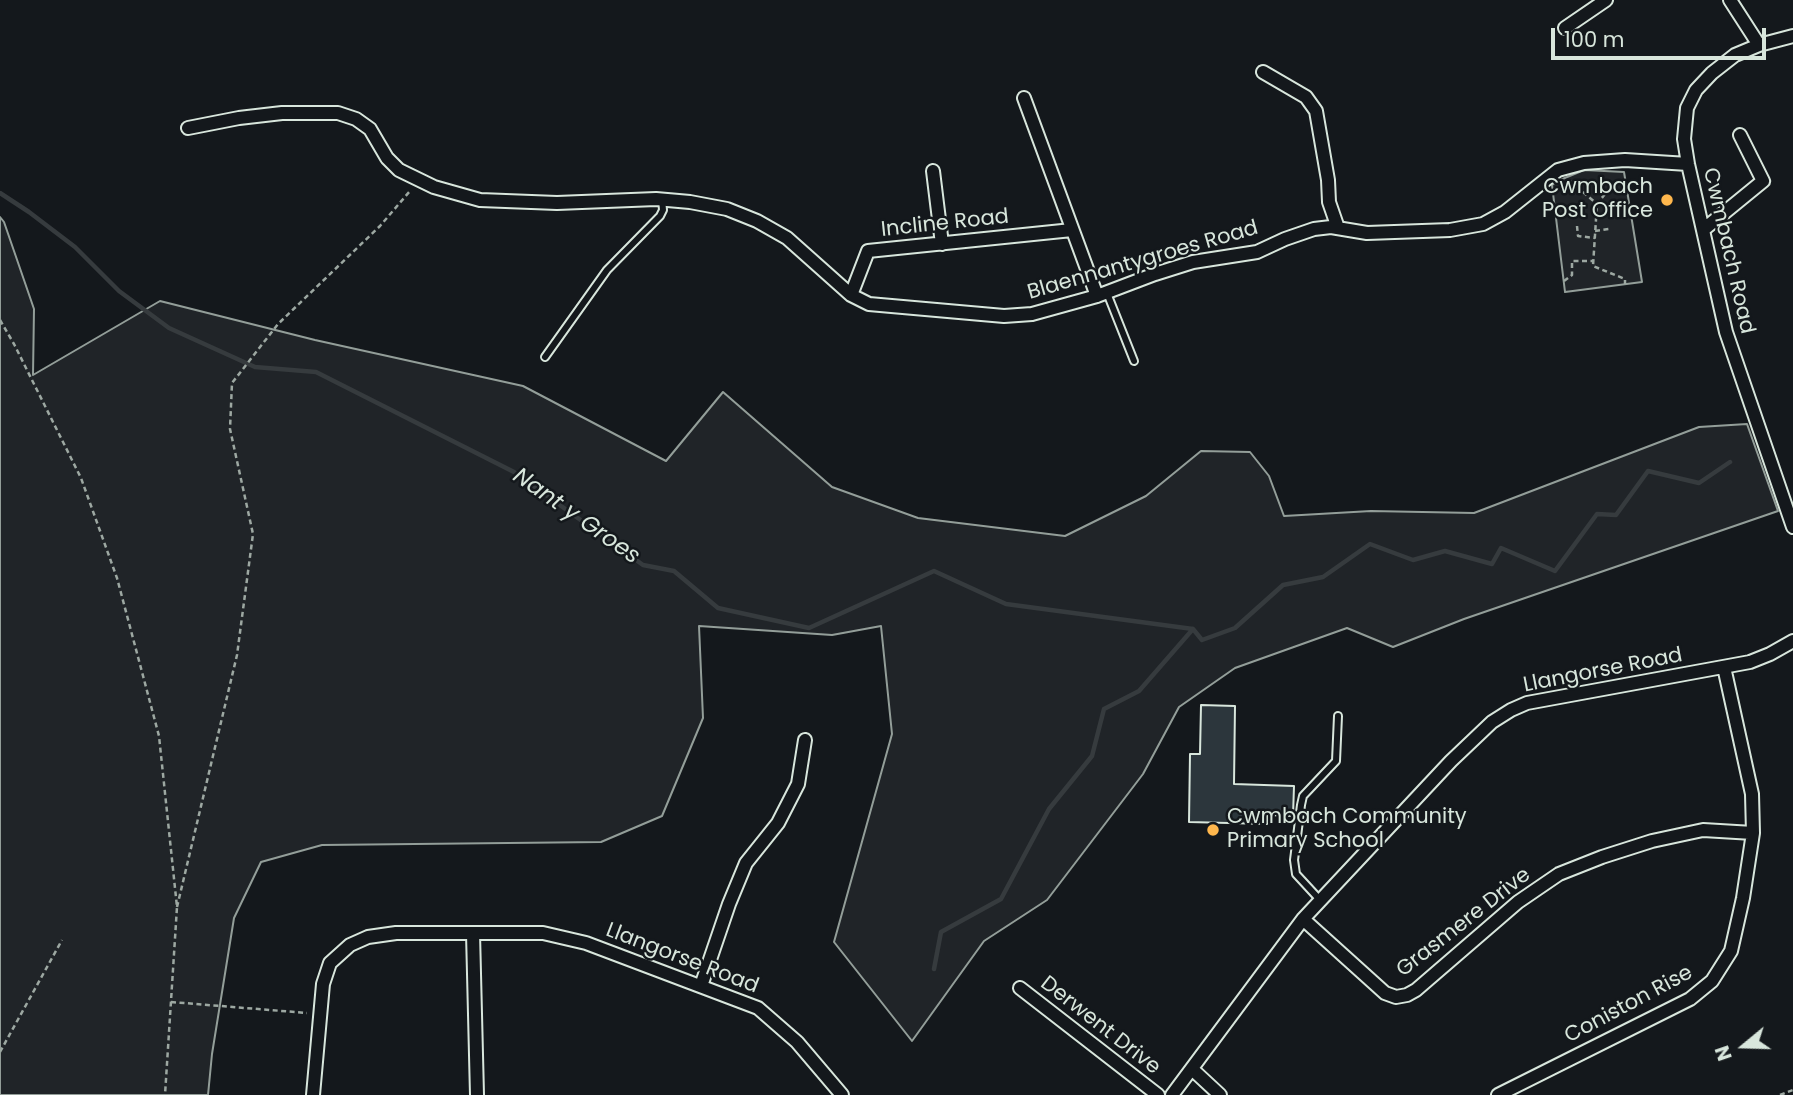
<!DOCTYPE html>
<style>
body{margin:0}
#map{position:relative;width:1793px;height:1095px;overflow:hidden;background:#14181c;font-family:Poppins,sans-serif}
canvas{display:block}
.north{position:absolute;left:1709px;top:1011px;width:70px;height:70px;-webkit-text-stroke:5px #14181c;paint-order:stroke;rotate:251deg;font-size:19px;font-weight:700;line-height:28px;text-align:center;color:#d8e6dc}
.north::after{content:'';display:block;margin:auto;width:24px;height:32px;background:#d8e6dc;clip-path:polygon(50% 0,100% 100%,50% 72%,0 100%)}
.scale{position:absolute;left:1551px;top:28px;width:215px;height:32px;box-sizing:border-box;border:4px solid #d8e6dc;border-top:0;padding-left:9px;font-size:21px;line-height:24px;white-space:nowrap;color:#d8e6dc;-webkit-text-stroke:5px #14181c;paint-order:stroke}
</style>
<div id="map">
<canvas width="1793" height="1095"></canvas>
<div class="north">N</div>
<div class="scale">100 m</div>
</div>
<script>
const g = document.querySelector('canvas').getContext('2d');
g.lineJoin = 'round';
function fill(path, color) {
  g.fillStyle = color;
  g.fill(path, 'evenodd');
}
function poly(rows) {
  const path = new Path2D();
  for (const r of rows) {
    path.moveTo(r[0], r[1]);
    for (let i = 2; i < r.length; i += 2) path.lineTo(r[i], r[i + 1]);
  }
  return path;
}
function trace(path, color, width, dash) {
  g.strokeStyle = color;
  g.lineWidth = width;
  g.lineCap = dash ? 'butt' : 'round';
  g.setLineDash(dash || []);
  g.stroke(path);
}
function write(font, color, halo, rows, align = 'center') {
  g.font = font + ' Poppins,sans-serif';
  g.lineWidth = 5;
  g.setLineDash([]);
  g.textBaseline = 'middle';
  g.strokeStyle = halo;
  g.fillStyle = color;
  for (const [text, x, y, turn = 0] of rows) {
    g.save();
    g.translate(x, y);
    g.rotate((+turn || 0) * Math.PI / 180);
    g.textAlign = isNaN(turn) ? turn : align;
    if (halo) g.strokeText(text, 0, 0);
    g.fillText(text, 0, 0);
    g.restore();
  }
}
const green = poly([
 [1584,170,1624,172,1642,282,1565,292,1552,185,1560,180,1584,170],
 [0,217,4,222,34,309,33,375,160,301,315,340,523,386,666,461,723,392,832,487,918,518,1065,536,1146,496,1201,451,1250,452,1269,476,1284,516,1371,511,1474,513,1699,427,1747,424,1778,511,1464,619,1393,647,1347,628,1235,668,1179,707,1143,774,1047,900,984,941,912,1041,834,942,892,734,881,626,832,635,699,626,703,718,662,816,601,842,322,845,261,862,234,918,212,1054,208,1095,0,1095,0,217]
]);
const stream = poly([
 [0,193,29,212,75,247,119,291,169,328,255,367,316,372,514,472,643,565,674,571,718,608,809,628,934,571,1006,604,1193,629],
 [934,969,941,932,1001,899,1049,809,1092,756,1104,709,1139,691,1193,629,1202,640,1235,628,1283,585,1323,577,1370,544,1413,560,1445,551,1492,564,1501,548,1555,571,1597,514,1616,515,1648,471,1699,483,1730,462]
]);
const building = poly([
 [1201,705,1235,706,1234,784,1294,786,1293,816,1267,815,1267,824,1189,822,1190,754,1200,754,1201,705]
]);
const path = poly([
 [1570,181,1597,204],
 [1605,194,1597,204,1593,266,1625,279,1625,284],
 [1577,226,1578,236,1595,238],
 [1595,231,1609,229],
 [1564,281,1572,275,1572,261,1594,261],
 [0,320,14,344,81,478,117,578,159,736,177,907,165,1095],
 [177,907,237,655,253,534,230,429,232,383,278,324,380,226,410,191],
 [171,1002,307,1013],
 [0,1052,62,940],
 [1780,1095,1793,1090]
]);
const lane = poly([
 [1107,293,1134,361],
 [545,357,607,270,660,216,663,210,662,199],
 [1320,900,1296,874,1294,860,1301,805,1303,796,1336,761,1338,716]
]);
const street = poly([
 [1730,0,1759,45],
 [1565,28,1606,0],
 [1793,36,1759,45,1735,55,1712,73,1696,90,1687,108,1684,139,1688,164,1726,332,1793,527],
 [1263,72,1306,97,1316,111,1328,180,1329,202,1338,228],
 [1024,98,1097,296],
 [188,128,239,118,282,113,338,113,356,119,370,129,387,158,399,170,434,187,480,200,557,203,656,199,690,202,727,209,757,221,787,238,851,295,869,304,1004,316,1032,314,1097,296,1155,274,1193,262,1257,252,1285,239,1314,229,1331,227,1367,233,1450,230,1483,224,1505,212,1558,170,1584,163,1625,160,1688,164],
 [933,171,942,244],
 [1703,230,1763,181,1740,135],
 [851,295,868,251,1072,230],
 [1303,919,1385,993,1396,997,1407,995,1416,990,1518,902,1559,874,1602,857,1652,841,1703,830,1753,833],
 [473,933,477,1095],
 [701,986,729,904,746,863,778,823,798,784,805,740],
 [1020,988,1158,1095],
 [1192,1069,1220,1095],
 [313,1095,323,984,330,963,350,945,368,937,396,933,543,933,586,943,758,1008,797,1042,842,1095],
 [1172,1095,1303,919,1451,761,1492,722,1511,710,1527,703,1750,662,1770,654,1793,641],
 [1498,1095,1690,999,1712,981,1731,951,1743,898,1753,833,1752,794,1724,667]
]);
const markers = [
 [1667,200,7,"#ffb74d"],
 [1213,830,7,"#ffb74d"]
];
const poiNames = [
 ["Cwmbach",1653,188],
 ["Post Office",1653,212],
 ["Cwmbach Community",1227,818,"left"],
 ["Primary School",1227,842,"left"]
];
const streetNames = [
 ["Incline Road",945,224,-6],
 ["Cwmbach Road",1728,251,77],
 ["Blaennantygroes Road",1143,261,-16],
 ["Llangorse Road",1603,671,-11],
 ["Grasmere Drive",1464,923,-38],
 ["Llangorse Road",682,959,21],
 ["Coniston Rise",1629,1005,-28],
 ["Derwent Drive",1100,1026,38]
];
const waterNames = [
 ["Nant y Groes",576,517,35]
];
fill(green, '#202428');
trace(green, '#939e99', 2);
trace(stream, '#363b3e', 4.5);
fill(building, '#2c363c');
trace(building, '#d8e6dc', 2);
trace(lane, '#d8e6dc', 10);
trace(street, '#d8e6dc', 16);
trace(path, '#9da8a2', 2.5, [5, 3.5]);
trace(lane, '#14181c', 6);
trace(street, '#14181c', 12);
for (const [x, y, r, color] of markers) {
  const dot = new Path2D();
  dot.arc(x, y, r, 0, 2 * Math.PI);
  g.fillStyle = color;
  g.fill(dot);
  trace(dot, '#14181c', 2.5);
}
write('21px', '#d8e6dc', '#14181c', poiNames, 'right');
write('21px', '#d8e6dc', '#14181c', streetNames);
write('italic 23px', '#d8e6dc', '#14181c', waterNames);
</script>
